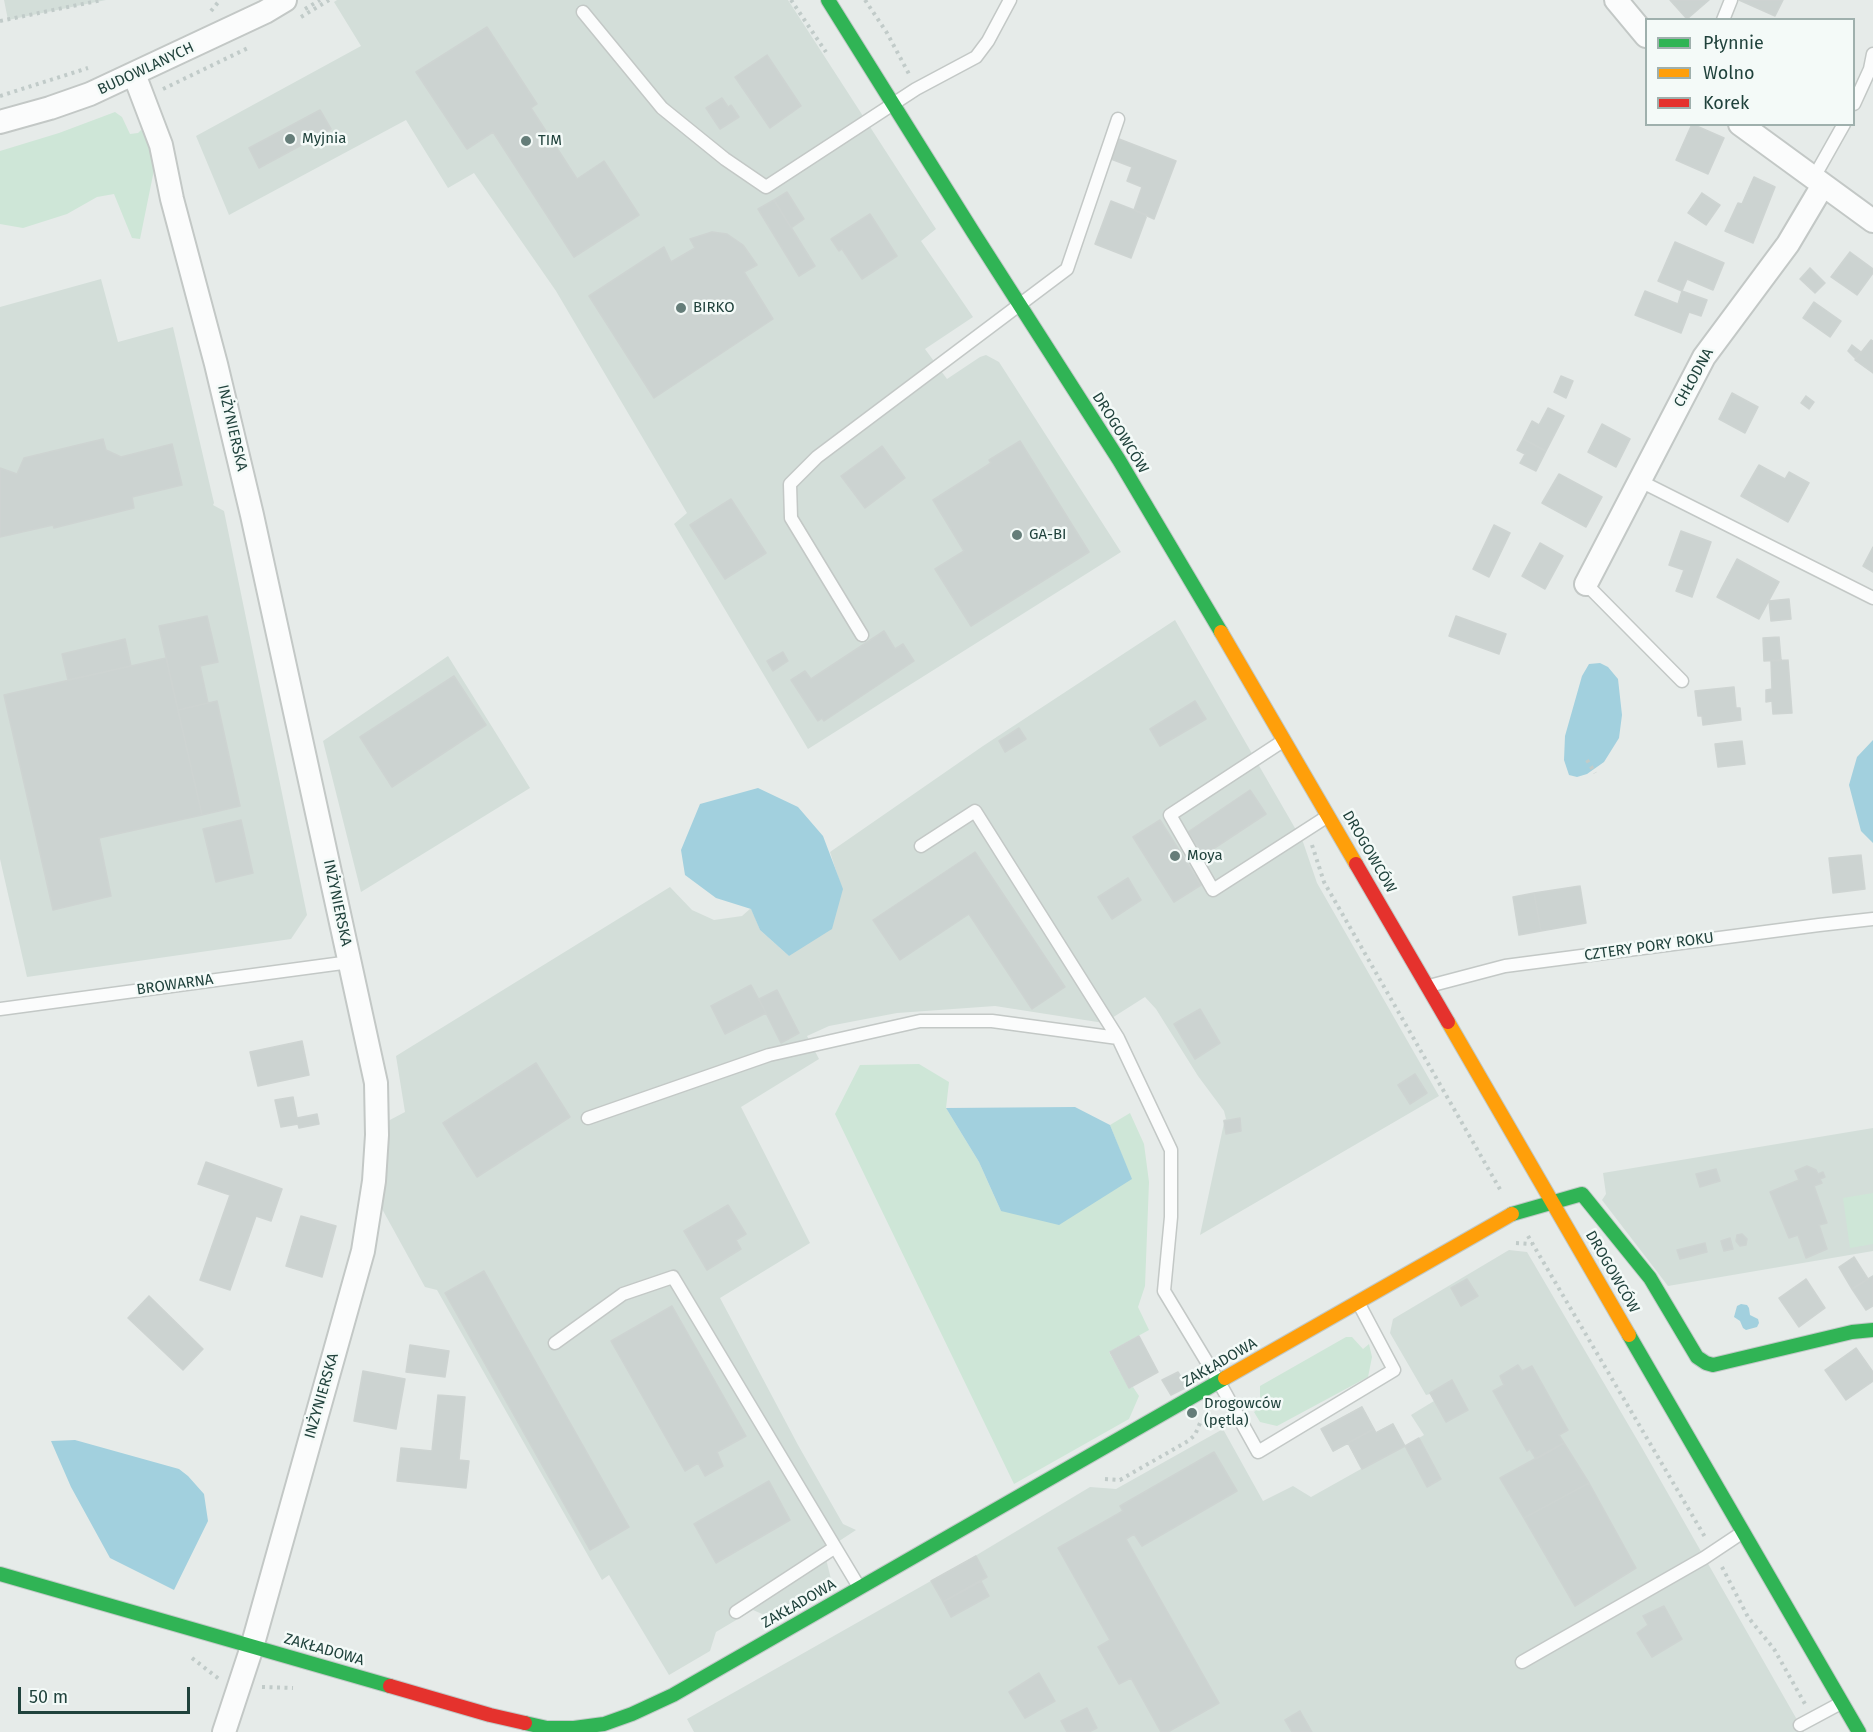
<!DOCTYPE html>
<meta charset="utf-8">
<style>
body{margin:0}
#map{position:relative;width:1873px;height:1732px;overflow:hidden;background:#e6ebe9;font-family:"Fira Sans",sans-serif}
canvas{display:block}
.legend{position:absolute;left:1645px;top:18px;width:210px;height:108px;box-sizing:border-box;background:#f4faf8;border:2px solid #9fb0ad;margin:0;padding:8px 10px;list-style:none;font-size:18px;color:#20423c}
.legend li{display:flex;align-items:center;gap:12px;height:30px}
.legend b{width:30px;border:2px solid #9fb0ad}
.scale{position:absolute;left:18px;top:1687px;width:172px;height:27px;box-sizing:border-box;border:3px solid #20423c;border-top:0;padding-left:8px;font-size:18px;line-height:21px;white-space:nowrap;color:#20423c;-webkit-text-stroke:4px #f4faf8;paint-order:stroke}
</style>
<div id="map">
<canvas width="1873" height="1732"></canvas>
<ul class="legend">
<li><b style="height:8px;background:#30b455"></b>Płynnie</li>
<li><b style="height:8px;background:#ff9f0a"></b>Wolno</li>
<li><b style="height:8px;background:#e5322d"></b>Korek</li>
</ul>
<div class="scale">50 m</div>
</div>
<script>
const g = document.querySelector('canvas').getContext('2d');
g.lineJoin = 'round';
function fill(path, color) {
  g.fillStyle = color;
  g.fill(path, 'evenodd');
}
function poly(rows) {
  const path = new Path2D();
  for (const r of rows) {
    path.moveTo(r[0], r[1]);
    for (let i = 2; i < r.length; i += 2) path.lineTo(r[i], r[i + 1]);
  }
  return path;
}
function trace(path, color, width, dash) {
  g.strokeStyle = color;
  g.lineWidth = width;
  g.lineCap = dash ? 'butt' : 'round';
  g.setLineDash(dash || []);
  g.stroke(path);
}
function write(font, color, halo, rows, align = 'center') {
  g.font = font + ' "Fira Sans",sans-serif';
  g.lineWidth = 5;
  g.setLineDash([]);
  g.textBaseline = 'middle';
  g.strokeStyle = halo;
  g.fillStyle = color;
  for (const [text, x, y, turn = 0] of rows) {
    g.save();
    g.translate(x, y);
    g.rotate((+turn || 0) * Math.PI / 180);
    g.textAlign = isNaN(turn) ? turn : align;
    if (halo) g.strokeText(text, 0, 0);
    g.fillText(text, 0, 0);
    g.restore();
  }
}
const built = poly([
 [4,0,106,0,8,20],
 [337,0,788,0,936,229,921,241,973,317,925,349,947,379,980,357,986,355,999,362,1121,552,808,749,674,524,687,513,556,291,474,173,448,188,406,120,229,215,196,136,361,46,334,2],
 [101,279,118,342,173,327,214,503,213,505,224,511,307,915,291,939,27,977,0,859,0,307],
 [1175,620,1303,842,1317,883,1439,1096,1200,1235,1224,1123,1223,1120,1226,1119,1224,1111,1198,1076,1156,1009,1145,997,1104,1023,995,1006,897,1013,829,1026,807,1036,819,1059,741,1107,810,1243,720,1298,798,1445,843,1524,856,1530,824,1551,831,1579,769,1617,753,1610,716,1632,710,1651,669,1675,609,1575,602,1580,437,1290,425,1287,381,1207,388,1121,405,1112,396,1056,670,887,692,910,714,920,742,916,751,908,760,930,789,956,842,889,830,852,983,746],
 [448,656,530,788,361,892,323,741],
 [1873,1128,1873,1251,1668,1286,1602,1200,1606,1194,1603,1173],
 [1509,1250,1527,1252,1642,1448,1804,1732,694,1732,687,1719,975,1556,1090,1487,1116,1489,1223,1429,1263,1501,1293,1486,1311,1497,1361,1469,1348,1444,1333,1452,1321,1429,1362,1406,1376,1432,1393,1423,1405,1446,1419,1438,1424,1435,1411,1415,1434,1401,1430,1394,1426,1395,1390,1333,1393,1319]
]);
const green = poly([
 [115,112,122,117,130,134,138,133,141,130,145,132,154,157,154,170,140,239,132,238,114,194,97,197,67,214,23,228,0,224,0,151,59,133],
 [919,1064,949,1082,946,1108,979,1162,1001,1211,1131,1179,1110,1125,1130,1113,1144,1144,1149,1182,1145,1286,1138,1307,1149,1330,1109,1352,1129,1388,1133,1387,1139,1396,1129,1419,1014,1484,835,1114,860,1065],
 [1873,1193,1873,1244,1850,1248,1843,1198],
 [1352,1337,1363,1349,1369,1344,1372,1357,1368,1377,1277,1426,1260,1422,1254,1412,1260,1407,1260,1386,1346,1337]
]);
const water = poly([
 [1600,663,1608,667,1618,679,1622,715,1619,738,1604,762,1587,774,1577,777,1569,775,1564,760,1565,736,1582,676,1589,664],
 [1873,740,1873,843,1861,831,1849,785,1857,757],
 [758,788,798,807,823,836,843,889,832,929,789,956,760,930,751,909,716,898,685,875,681,850,700,804],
 [1075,1107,1110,1125,1132,1179,1059,1225,1001,1211,979,1162,946,1108],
 [1741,1304,1747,1305,1749,1308,1750,1315,1758,1319,1759,1323,1757,1327,1746,1330,1743,1328,1740,1321,1734,1317,1737,1306],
 [75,1440,179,1469,188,1476,204,1494,208,1521,174,1590,110,1558,71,1487,51,1441]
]);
const building = poly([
 [1670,0,1709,0,1687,19,1670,0],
 [1739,0,1783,0,1775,16,1739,0],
 [487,27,537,104,531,108,577,179,604,161,639,215,574,257,493,132,467,149,416,72,487,27],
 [767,55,801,106,770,128,735,77,767,55],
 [722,98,728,107,731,105,739,117,720,129,706,108,722,98],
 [320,110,331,129,259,168,249,148,320,110],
 [1692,124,1724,138,1708,174,1676,160,1692,124],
 [1119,139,1176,161,1154,219,1134,210,1142,187,1127,181,1132,167,1111,159,1119,139],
 [1754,177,1775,187,1753,243,1725,231,1738,203,1742,204,1754,177],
 [787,192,804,219,791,228,774,200,787,192],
 [1702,193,1720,205,1706,225,1688,213,1702,193],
 [774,200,815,266,799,276,758,209,774,200],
 [1111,201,1147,215,1131,258,1095,244,1111,201],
 [870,214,897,256,862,279,842,249,839,251,831,239,870,214],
 [712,232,727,234,743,245,757,265,744,272,773,319,654,398,589,296,664,247,671,262,695,248,690,239,712,232],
 [1675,242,1724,263,1713,290,1687,279,1682,291,1658,281,1675,242],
 [1850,252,1873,269,1873,273,1857,295,1831,277,1850,252],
 [1810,268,1825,283,1815,293,1800,279,1810,268],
 [1645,291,1678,304,1682,291,1707,300,1701,316,1689,312,1681,333,1635,315,1645,291],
 [1814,302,1841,321,1830,337,1803,318,1814,302],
 [1871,340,1873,341,1873,373,1855,360,1871,340],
 [1852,345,1861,352,1855,358,1848,351,1852,345],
 [1561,376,1573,381,1566,398,1554,392,1561,376],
 [1732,393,1758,407,1745,433,1719,419,1732,393],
 [1806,396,1814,402,1809,409,1801,403,1806,396],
 [1548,408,1564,416,1546,451,1523,439,1532,421,1539,425,1548,408],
 [1602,424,1630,439,1616,467,1588,452,1602,424],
 [103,439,106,450,121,457,172,444,182,485,132,497,134,508,54,528,53,525,0,537,0,468,17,474,24,458,103,439],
 [1523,439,1546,451,1536,471,1520,463,1525,454,1517,450,1523,439],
 [1020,441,1089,552,971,626,935,569,964,551,933,500,991,463,989,460,1020,441],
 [882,446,905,478,865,508,841,476,882,446],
 [1759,465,1785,479,1789,472,1809,483,1788,522,1741,496,1759,465],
 [1559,474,1602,497,1586,527,1542,503,1559,474],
 [731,499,766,553,725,579,690,525,731,499],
 [1494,525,1510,533,1489,577,1473,569,1494,525],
 [1681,531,1711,542,1692,597,1676,591,1684,570,1669,565,1681,531],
 [1540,543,1563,556,1545,589,1522,576,1540,543],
 [1873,547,1873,572,1863,566,1873,547],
 [1737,559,1779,582,1759,619,1717,597,1737,559],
 [1789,599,1791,619,1771,621,1769,601,1789,599],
 [207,616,218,662,200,666,208,703,178,710,159,626,207,616],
 [1456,616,1506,634,1499,654,1449,636,1456,616],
 [884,631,895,649,903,644,914,661,824,721,822,718,818,721,791,680,805,671,811,679,884,631],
 [1779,637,1781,660,1764,661,1763,638,1779,637],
 [125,639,131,666,68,680,62,654,125,639],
 [783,652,788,661,773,671,767,661,783,652],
 [166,658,202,815,99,838,111,896,53,910,4,695,166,658],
 [1788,660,1792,713,1773,714,1772,701,1766,702,1766,690,1772,689,1771,661,1788,660],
 [454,676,486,725,392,787,360,737,454,676],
 [1734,687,1736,708,1740,708,1741,720,1703,725,1702,716,1698,716,1695,691,1734,687],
 [217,701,240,806,202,815,178,710,217,701],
 [1195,701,1206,719,1160,746,1150,729,1195,701],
 [1019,728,1026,739,1005,752,999,741,1019,728],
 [1742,741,1745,764,1718,767,1715,744,1742,741],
 [1250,790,1266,814,1204,855,1188,832,1250,790],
 [241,820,253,873,216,882,203,829,241,820],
 [1160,820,1201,885,1174,902,1133,837,1160,820],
 [975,852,1065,987,1032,1009,969,914,900,960,873,920,975,852],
 [1861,855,1865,889,1833,893,1829,858,1861,855],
 [1128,878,1141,900,1112,919,1098,897,1128,878],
 [1580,886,1586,923,1541,931,1534,893,1580,886],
 [1534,893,1541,931,1519,935,1513,897,1534,893],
 [751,985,766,1013,725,1034,711,1006,751,985],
 [777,990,799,1033,781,1043,759,999,777,990],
 [1200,1009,1220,1043,1195,1059,1174,1024,1200,1009],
 [302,1041,309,1075,258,1086,250,1052,302,1041],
 [536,1063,570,1117,477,1177,443,1123,536,1063],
 [1415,1074,1427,1093,1410,1104,1398,1085,1415,1074],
 [293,1097,297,1118,317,1114,319,1124,299,1128,298,1124,281,1127,275,1100,293,1097],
 [1240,1118,1241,1131,1226,1134,1224,1121,1240,1118],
 [206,1162,282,1189,271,1221,256,1216,230,1290,200,1280,230,1195,198,1184,206,1162],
 [1807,1166,1816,1170,1818,1174,1823,1172,1825,1177,1820,1179,1822,1183,1814,1186,1827,1223,1819,1225,1827,1249,1806,1258,1798,1235,1789,1238,1770,1192,1799,1180,1795,1171,1807,1166],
 [1716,1169,1720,1181,1700,1187,1696,1174,1716,1169],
 [728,1205,746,1234,736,1240,741,1249,707,1270,684,1231,728,1205],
 [301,1216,336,1226,322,1277,286,1266,301,1216],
 [1742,1234,1747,1239,1746,1245,1740,1246,1736,1241,1737,1235,1742,1234],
 [1730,1238,1733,1249,1724,1251,1721,1241,1730,1238],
 [1705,1243,1707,1252,1680,1259,1677,1250,1705,1243],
 [1854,1257,1868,1279,1852,1289,1839,1267,1854,1257],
 [484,1271,629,1527,590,1550,445,1293,484,1271],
 [1873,1276,1873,1306,1866,1310,1852,1289,1873,1276],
 [1467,1279,1478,1296,1461,1306,1451,1288,1467,1279],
 [1806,1279,1825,1308,1799,1327,1779,1298,1806,1279],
 [149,1296,203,1349,183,1370,128,1318,149,1296],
 [672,1306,746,1436,717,1452,723,1466,705,1476,698,1463,685,1471,611,1341,672,1306],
 [1139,1336,1158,1372,1129,1388,1110,1352,1139,1336],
 [410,1345,449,1351,445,1377,406,1372,410,1345],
 [1856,1348,1873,1372,1873,1381,1846,1400,1825,1370,1856,1348],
 [1518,1365,1522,1371,1532,1366,1568,1430,1559,1435,1564,1443,1536,1459,1530,1449,1527,1451,1493,1391,1504,1385,1500,1376,1518,1365],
 [363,1371,405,1379,396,1429,354,1421,363,1371],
 [1178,1372,1187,1387,1171,1395,1162,1380,1178,1372],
 [1452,1380,1468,1410,1446,1422,1430,1393,1452,1380],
 [438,1395,465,1397,459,1460,469,1461,466,1488,397,1481,401,1448,432,1451,438,1395],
 [1362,1407,1374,1429,1333,1451,1321,1429,1362,1407],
 [1393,1424,1405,1446,1362,1469,1348,1443,1374,1429,1376,1433,1393,1424],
 [1419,1438,1441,1479,1427,1487,1405,1446,1419,1438],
 [1564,1443,1589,1483,1524,1518,1500,1478,1564,1443],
 [1214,1452,1237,1491,1142,1546,1134,1534,1126,1539,1219,1703,1168,1732,1161,1732,1131,1678,1119,1684,1098,1647,1110,1640,1058,1548,1123,1511,1120,1506,1214,1452],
 [769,1481,790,1520,716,1563,694,1524,769,1481],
 [1589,1483,1636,1568,1575,1606,1524,1518,1589,1483],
 [976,1556,987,1577,943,1602,931,1581,976,1556],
 [981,1581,989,1596,951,1617,943,1602,981,1581],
 [1664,1606,1682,1639,1652,1657,1637,1633,1648,1625,1643,1616,1664,1606],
 [1039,1673,1055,1701,1025,1718,1009,1692,1039,1673],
 [1087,1708,1097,1728,1089,1732,1067,1732,1061,1721,1087,1708],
 [1300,1711,1312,1732,1292,1732,1285,1720,1300,1711]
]);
const path = poly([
 [791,0,826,52],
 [865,0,887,33,909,74],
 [305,9,320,0],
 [211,11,220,0],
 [301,17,329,0],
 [0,21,102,0],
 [163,89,248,48],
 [0,96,88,68],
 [1587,760,1595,773],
 [1312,845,1324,882,1501,1191],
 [1528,1236,1705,1537],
 [1516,1243,1532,1244],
 [1105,1479,1120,1480,1188,1441,1195,1435,1200,1423],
 [1722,1567,1748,1617,1774,1649,1805,1704],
 [192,1658,219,1679],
 [262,1687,293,1688]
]);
const lane = poly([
 [583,12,662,108,725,159,766,187,916,89,976,57,988,41,1010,0],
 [1723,20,1731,0],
 [1854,104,1870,69,1873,54],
 [1813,179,1844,124],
 [1640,481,1873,598],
 [1586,584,1682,681],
 [862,635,791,518,790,484,817,457,1067,269,1118,119],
 [1283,741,1170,815,1213,890,1328,816],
 [921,846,975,811,1118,1038,1171,1150,1171,1217,1164,1291,1219,1382,1258,1452,1394,1370,1359,1304],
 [1429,986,1505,966,1819,925,1873,919],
 [0,1009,350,962],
 [588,1118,769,1055,920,1021,992,1021,1118,1038],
 [555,1343,623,1294,673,1277,859,1587],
 [736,1612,834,1548],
 [1522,1662,1704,1558,1743,1532],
 [1800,1725,1841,1703]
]);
const street = poly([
 [1616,0,1646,36],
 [134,74,161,145,172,199,216,364,252,515,376,1083,377,1135,374,1181,363,1251,252,1647,224,1732],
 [0,122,50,108,90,94,265,12,285,0],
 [1740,124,1873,221],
 [1586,584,1704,357,1788,244,1823,185]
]);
const fast = poly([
 [828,0,973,232,1119,460,1221,632],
 [1512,1214,1582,1194,1650,1278,1697,1357,1706,1363,1713,1365,1852,1332,1873,1330],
 [1629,1335,1859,1732],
 [0,1574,390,1686],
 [525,1723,547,1728,574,1728,604,1724,632,1714,673,1695,1225,1378]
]);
const slow = poly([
 [1221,632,1356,864],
 [1448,1022,1629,1335],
 [1225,1378,1512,1214]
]);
const jam = poly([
 [1356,864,1448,1022],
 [390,1686,490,1715,525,1723]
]);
const markers = [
 [290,139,6,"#657d79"],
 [526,141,6,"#657d79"],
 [681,308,6,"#657d79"],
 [1017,535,6,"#657d79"],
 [1175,856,6,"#657d79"],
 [1192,1413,6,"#657d79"]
];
const streetNames = [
 ["BUDOWLANYCH",146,69,-25],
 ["CHŁODNA",1694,378,-61],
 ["INŻYNIERSKA",232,428,77],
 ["DROGOWCÓW",1120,433,58],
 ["DROGOWCÓW",1369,852,60],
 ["INŻYNIERSKA",337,903,78],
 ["CZTERY PORY ROKU",1649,947,-8],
 ["BROWARNA",175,985,-8],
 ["DROGOWCÓW",1612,1272,60],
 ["ZAKŁADOWA",1220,1363,-30],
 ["INŻYNIERSKA",322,1396,-74],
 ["ZAKŁADOWA",799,1604,-30],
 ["ZAKŁADOWA",324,1650,16]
];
const poiNames = [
 ["Myjnia",302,139],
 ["TIM",538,141],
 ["BIRKO",693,308],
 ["GA-BI",1029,535],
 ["Moya",1187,856],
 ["Drogowców",1204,1404],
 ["(pętla)",1204,1421]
];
fill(built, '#d3ded9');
fill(green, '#cee6d7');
fill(water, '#a2d0de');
fill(building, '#ccd3d1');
trace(building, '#ced4d2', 1.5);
trace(lane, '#c3c8c6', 15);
trace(street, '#c3c8c6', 26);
trace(fast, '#c1c9c7', 16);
trace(slow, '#c1c9c7', 16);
trace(jam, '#c1c9c7', 16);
trace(path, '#c1cbc9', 4, [3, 4.5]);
trace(lane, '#fbfcfc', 12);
trace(street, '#fbfcfc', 22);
trace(fast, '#30b455', 14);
trace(slow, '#ff9f0a', 14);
trace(jam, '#e5322d', 14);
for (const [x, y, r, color] of markers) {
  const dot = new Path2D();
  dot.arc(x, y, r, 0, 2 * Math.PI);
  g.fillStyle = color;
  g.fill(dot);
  trace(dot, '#f4faf8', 2);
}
write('15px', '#20423c', '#f4faf8', streetNames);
write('15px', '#20423c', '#f4faf8', poiNames, 'left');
</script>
